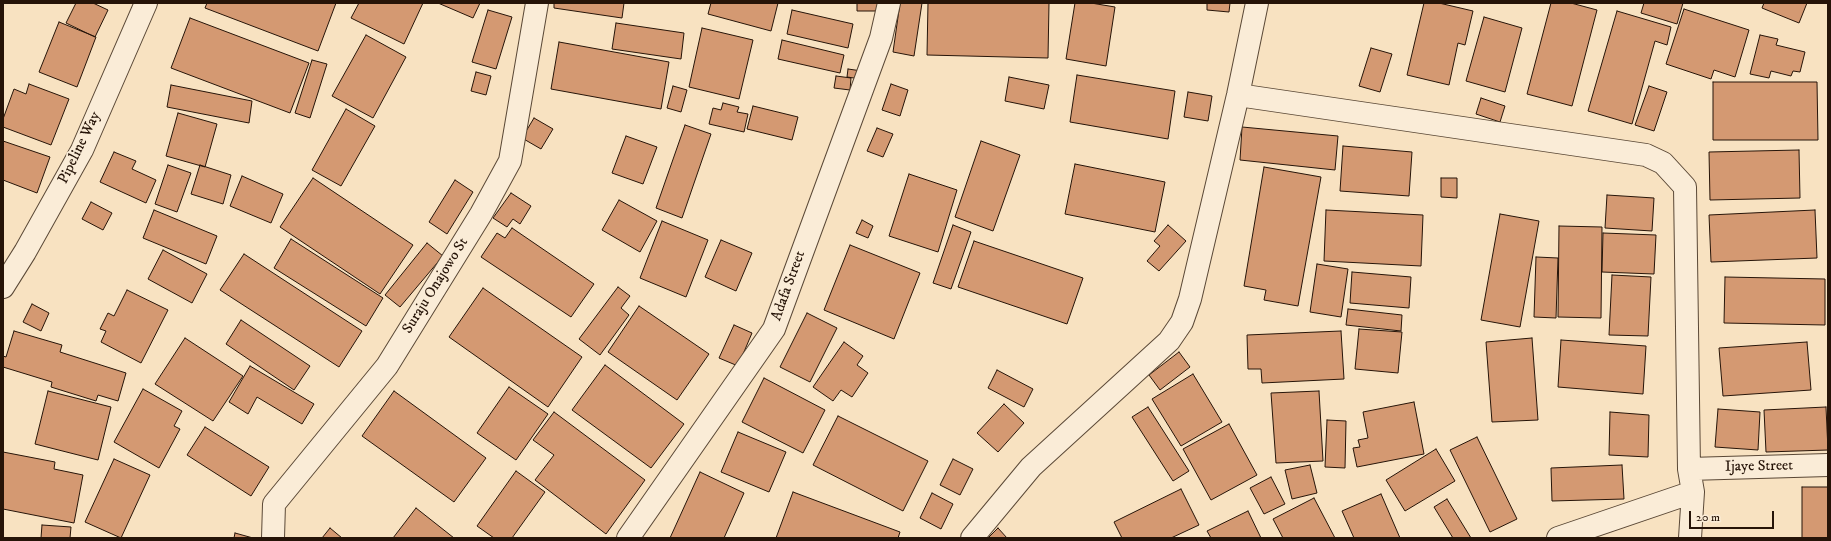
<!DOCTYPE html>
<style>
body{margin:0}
#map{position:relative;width:1831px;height:541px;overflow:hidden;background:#f8e2c1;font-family:"IM FELL DW Pica",serif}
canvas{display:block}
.frame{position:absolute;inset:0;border:4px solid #261408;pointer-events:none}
.scale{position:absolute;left:1689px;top:511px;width:85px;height:18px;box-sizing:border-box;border:2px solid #261408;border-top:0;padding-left:5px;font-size:12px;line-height:14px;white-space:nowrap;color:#261408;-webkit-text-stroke:3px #faecd7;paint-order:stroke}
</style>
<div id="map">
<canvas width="1831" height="541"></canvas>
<div class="frame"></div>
<div class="scale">20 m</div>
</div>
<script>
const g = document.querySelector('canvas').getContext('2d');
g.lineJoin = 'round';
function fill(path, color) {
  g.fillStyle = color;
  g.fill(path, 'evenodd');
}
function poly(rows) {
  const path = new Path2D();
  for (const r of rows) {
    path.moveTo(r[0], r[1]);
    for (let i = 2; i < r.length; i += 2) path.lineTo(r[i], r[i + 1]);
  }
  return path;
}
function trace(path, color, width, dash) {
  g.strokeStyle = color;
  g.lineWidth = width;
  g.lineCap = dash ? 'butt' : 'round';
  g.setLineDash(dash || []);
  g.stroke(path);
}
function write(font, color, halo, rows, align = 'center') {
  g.font = font + ' "IM FELL DW Pica",serif';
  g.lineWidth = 3.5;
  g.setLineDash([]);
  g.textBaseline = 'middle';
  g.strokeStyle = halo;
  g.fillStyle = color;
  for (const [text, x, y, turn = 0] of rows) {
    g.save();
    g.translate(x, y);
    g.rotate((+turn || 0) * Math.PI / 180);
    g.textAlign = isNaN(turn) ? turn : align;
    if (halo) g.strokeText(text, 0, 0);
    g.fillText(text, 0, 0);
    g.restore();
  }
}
const building = poly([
 [76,3,93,3,108,10,95,37,66,23,76,3],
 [207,3,336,3,318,51,205,8,207,3],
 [359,3,423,3,404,44,351,18,359,3],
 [438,3,480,3,473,18,438,3],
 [554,3,624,3,622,18,554,8,554,3],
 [711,3,778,3,771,31,708,14,711,3],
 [857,3,878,3,878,11,857,11,857,3],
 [900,3,922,3,914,56,893,52,900,3],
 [928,3,1049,3,1048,58,927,55,928,3],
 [1075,3,1091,3,1115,7,1106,66,1066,59,1075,3],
 [1207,3,1230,3,1229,12,1207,10,1207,3],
 [1424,3,1439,3,1473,11,1465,45,1458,43,1449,85,1407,75,1424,3],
 [1551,3,1571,3,1597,10,1572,106,1527,94,1551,3],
 [1644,3,1683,3,1677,24,1641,13,1644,3],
 [1764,3,1807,3,1799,23,1762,8,1764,3],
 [1684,9,1749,30,1735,77,1714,70,1711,79,1666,64,1684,9],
 [488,10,512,17,496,69,472,62,488,10],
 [792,10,853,24,848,48,787,34,792,10],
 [1617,11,1671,27,1667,45,1655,41,1632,124,1588,111,1617,11],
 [1484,17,1522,28,1505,92,1466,81,1484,17],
 [190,18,309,63,290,113,171,68,190,18],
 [59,22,96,37,77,87,39,72,59,22],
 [616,23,684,33,681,59,612,49,616,23],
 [702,28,753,40,739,99,689,87,702,28],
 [366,35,406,57,373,118,332,96,366,35],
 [1760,35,1778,39,1776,45,1805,52,1800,72,1793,71,1791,76,1771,71,1769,78,1750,74,1760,35],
 [782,40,844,55,840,73,778,59,782,40],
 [559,42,669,62,661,109,551,89,559,42],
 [1371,48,1392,54,1380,92,1359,86,1371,48],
 [312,60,327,64,310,118,295,113,312,60],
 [848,69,862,71,861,79,847,77,848,69],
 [476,72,491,76,486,95,471,91,476,72],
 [1077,75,1175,91,1168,139,1070,122,1077,75],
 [836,76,851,78,850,90,834,88,836,76],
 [1009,77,1049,85,1044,109,1005,101,1009,77],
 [1713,82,1817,82,1818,140,1713,140,1713,82],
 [29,84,69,99,51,145,3,127,3,119,14,89,26,94,29,84],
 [891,84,908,90,900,116,882,110,891,84],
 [171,85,252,101,249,123,167,107,171,85],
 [673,86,687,90,681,112,667,108,673,86],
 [1649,86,1667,92,1654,131,1635,125,1649,86],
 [1188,92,1212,96,1208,121,1184,117,1188,92],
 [1481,98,1505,106,1500,122,1476,114,1481,98],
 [723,103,739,107,737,112,748,114,744,132,709,124,713,108,721,110,723,103],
 [753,106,798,117,792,140,747,129,753,106],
 [346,109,375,126,341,186,312,170,346,109],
 [178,113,217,124,205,167,166,156,178,113],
 [534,118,553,129,541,149,522,138,534,118],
 [685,125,711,134,682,218,656,208,685,125],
 [1242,127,1338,136,1335,170,1240,160,1242,127],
 [877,128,893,134,883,157,867,151,877,128],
 [626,136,657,147,643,184,612,173,626,136],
 [3,141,50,157,37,193,3,180,3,141],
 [981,141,1020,155,993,231,955,217,981,141],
 [1343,146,1412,152,1409,196,1340,191,1343,146],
 [1799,150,1800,198,1710,200,1709,152,1799,150],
 [114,152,136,161,132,169,156,180,146,203,100,182,114,152],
 [1075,164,1165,182,1155,232,1065,214,1075,164],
 [168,165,191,173,177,212,155,204,168,165],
 [200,165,231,175,223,204,191,194,200,165],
 [1264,167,1321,177,1298,306,1264,300,1266,290,1244,286,1264,167],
 [909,174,957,190,938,252,889,236,909,174],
 [242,176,283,194,271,223,230,206,242,176],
 [313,178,413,245,380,294,280,227,313,178],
 [1441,178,1457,178,1457,198,1441,197,1441,178],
 [455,180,473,192,447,234,429,222,455,180],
 [511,193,531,206,520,224,513,219,507,227,493,218,511,193],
 [1607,195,1654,198,1652,231,1605,228,1607,195],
 [619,200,657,221,640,252,602,230,619,200],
 [91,202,112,213,103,230,82,219,91,202],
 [154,210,217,236,206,264,143,238,154,210],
 [1326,210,1423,215,1421,266,1324,261,1326,210],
 [1815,210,1817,258,1711,262,1709,215,1815,210],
 [1500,214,1539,221,1520,327,1481,320,1500,214],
 [862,220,873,226,868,238,856,233,862,220],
 [662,221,708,240,686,297,640,278,662,221],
 [953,225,971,232,951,289,933,283,953,225],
 [1168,225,1186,241,1159,271,1147,261,1160,246,1154,241,1168,225],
 [1559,226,1602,227,1601,318,1558,317,1559,226],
 [512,228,594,284,571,317,481,257,497,233,505,238,512,228],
 [1603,233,1656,235,1654,274,1602,272,1603,233],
 [291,239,383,298,366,326,274,268,291,239],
 [721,240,752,253,736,291,705,277,721,240],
 [974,241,1083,278,1067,324,958,287,974,241],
 [427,243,443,256,400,307,385,295,427,243],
 [850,245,920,273,894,339,824,310,850,245],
 [163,250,207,274,192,303,148,279,163,250],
 [244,254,362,331,339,367,220,290,244,254],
 [1536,257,1558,258,1556,318,1534,317,1536,257],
 [1317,264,1348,269,1341,317,1310,312,1317,264],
 [1352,272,1411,277,1409,308,1350,303,1352,272],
 [1612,275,1651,277,1648,336,1609,335,1612,275],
 [1725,277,1825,279,1825,325,1724,323,1725,277],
 [618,287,630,296,621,308,629,315,600,355,579,339,618,287],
 [483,288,582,357,548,407,449,337,483,288],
 [127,290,168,310,141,363,101,342,106,331,100,329,108,313,114,316,127,290],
 [32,304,49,313,41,331,23,322,32,304],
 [639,306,709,354,677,400,608,352,639,306],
 [1348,309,1402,315,1401,331,1346,325,1348,309],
 [807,313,837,328,810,382,780,367,807,313],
 [241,320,310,366,294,390,226,344,241,320],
 [734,325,752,333,738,366,719,358,734,325],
 [1359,329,1402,332,1398,373,1355,369,1359,329],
 [14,331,62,345,60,352,126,373,118,401,98,395,96,401,51,387,52,382,3,367,3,356,6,357,14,331],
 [1341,331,1344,379,1262,383,1261,369,1248,369,1247,335,1341,331],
 [185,338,243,376,213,421,155,384,185,338],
 [1532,338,1538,420,1492,422,1486,342,1532,338],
 [1561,340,1646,346,1643,394,1558,387,1561,340],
 [844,342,863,356,857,365,868,373,852,397,841,390,833,401,813,387,844,342],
 [1807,342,1811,390,1723,396,1719,348,1807,342],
 [1179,352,1190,367,1160,390,1149,375,1179,352],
 [605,365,684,424,651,468,572,410,605,365],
 [250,366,314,404,302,424,257,397,248,414,229,402,250,366],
 [997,370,1033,389,1024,407,988,388,997,370],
 [1193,374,1222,422,1181,446,1152,399,1193,374],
 [764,378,825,410,803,453,742,422,764,378],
 [509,387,548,414,516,460,477,433,509,387],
 [143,389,182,411,174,426,180,429,159,468,114,442,143,389],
 [48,391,111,407,98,460,35,444,48,391],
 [394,391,486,458,454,502,362,436,394,391],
 [1319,391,1323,461,1276,463,1271,393,1319,391],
 [1414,402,1424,454,1357,467,1353,448,1360,447,1358,440,1368,438,1363,412,1414,402],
 [1004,404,1024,423,998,452,977,433,1004,404],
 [1148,407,1189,471,1173,481,1132,417,1148,407],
 [1826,407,1828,450,1766,452,1764,410,1826,407],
 [1718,409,1760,412,1758,450,1715,447,1718,409],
 [554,412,645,480,606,534,535,480,554,455,533,440,554,412],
 [1610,412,1649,415,1648,457,1609,455,1610,412],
 [838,416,928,461,903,511,813,465,838,416],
 [1327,420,1346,421,1345,468,1325,467,1327,420],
 [1229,424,1257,475,1211,500,1183,449,1229,424],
 [205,427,269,467,251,496,187,455,205,427],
 [738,432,786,452,769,492,721,472,738,432],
 [1477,437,1517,519,1490,532,1450,450,1477,437],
 [1436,449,1455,481,1405,511,1386,480,1436,449],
 [3,452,55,462,54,469,83,475,74,523,3,509,3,452],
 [114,459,150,475,121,538,85,522,114,459],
 [953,459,973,469,960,495,940,485,953,459],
 [1310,465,1317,493,1292,499,1285,470,1310,465],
 [1622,465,1624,499,1552,501,1551,468,1622,465],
 [516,471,545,492,512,538,494,538,477,526,516,471],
 [700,472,744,493,724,538,670,538,700,472],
 [1271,477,1285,504,1264,514,1250,488,1271,477],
 [1802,487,1828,487,1828,538,1802,538,1802,487],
 [1181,489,1199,525,1171,538,1122,538,1114,522,1181,489],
 [793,492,900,532,898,538,776,538,793,492],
 [932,493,953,504,941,529,920,518,932,493],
 [1381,494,1400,538,1354,538,1342,511,1381,494],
 [1314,498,1335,538,1283,538,1273,519,1314,498],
 [1447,499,1471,538,1453,538,1434,507,1447,499],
 [416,508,454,538,393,538,416,508],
 [1248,511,1261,538,1211,538,1207,531,1248,511],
 [42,525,71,527,70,538,41,538,42,525],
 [330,528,342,538,322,538,330,528],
 [998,528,1007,538,988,538,998,528],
 [235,533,253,538,234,538,235,533]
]);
const minor = poly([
 [1238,95,1646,155,1663,163,1685,187,1689,469,1693,492,1690,538],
 [3,287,25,252,82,150,146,3],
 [1689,469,1828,465],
 [273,538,274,504,387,366,481,214,510,161,537,3],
 [628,538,774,329,881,38,889,3],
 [972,538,1031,467,1169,341,1182,322,1190,299,1238,95,1257,3],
 [1558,538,1693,492]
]);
const streetNames = [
 ["Pipeline Way",80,148,-64],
 ["Suraju Onajowo St",436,286,-58],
 ["Adafa Street",789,286,-70],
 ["Ijaye Street",1759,467,-1]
];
fill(building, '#d49972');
trace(building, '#261408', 1);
trace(minor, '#5a4836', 24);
trace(minor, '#faecd7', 22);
write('15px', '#261408', '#faecd7', streetNames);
</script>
